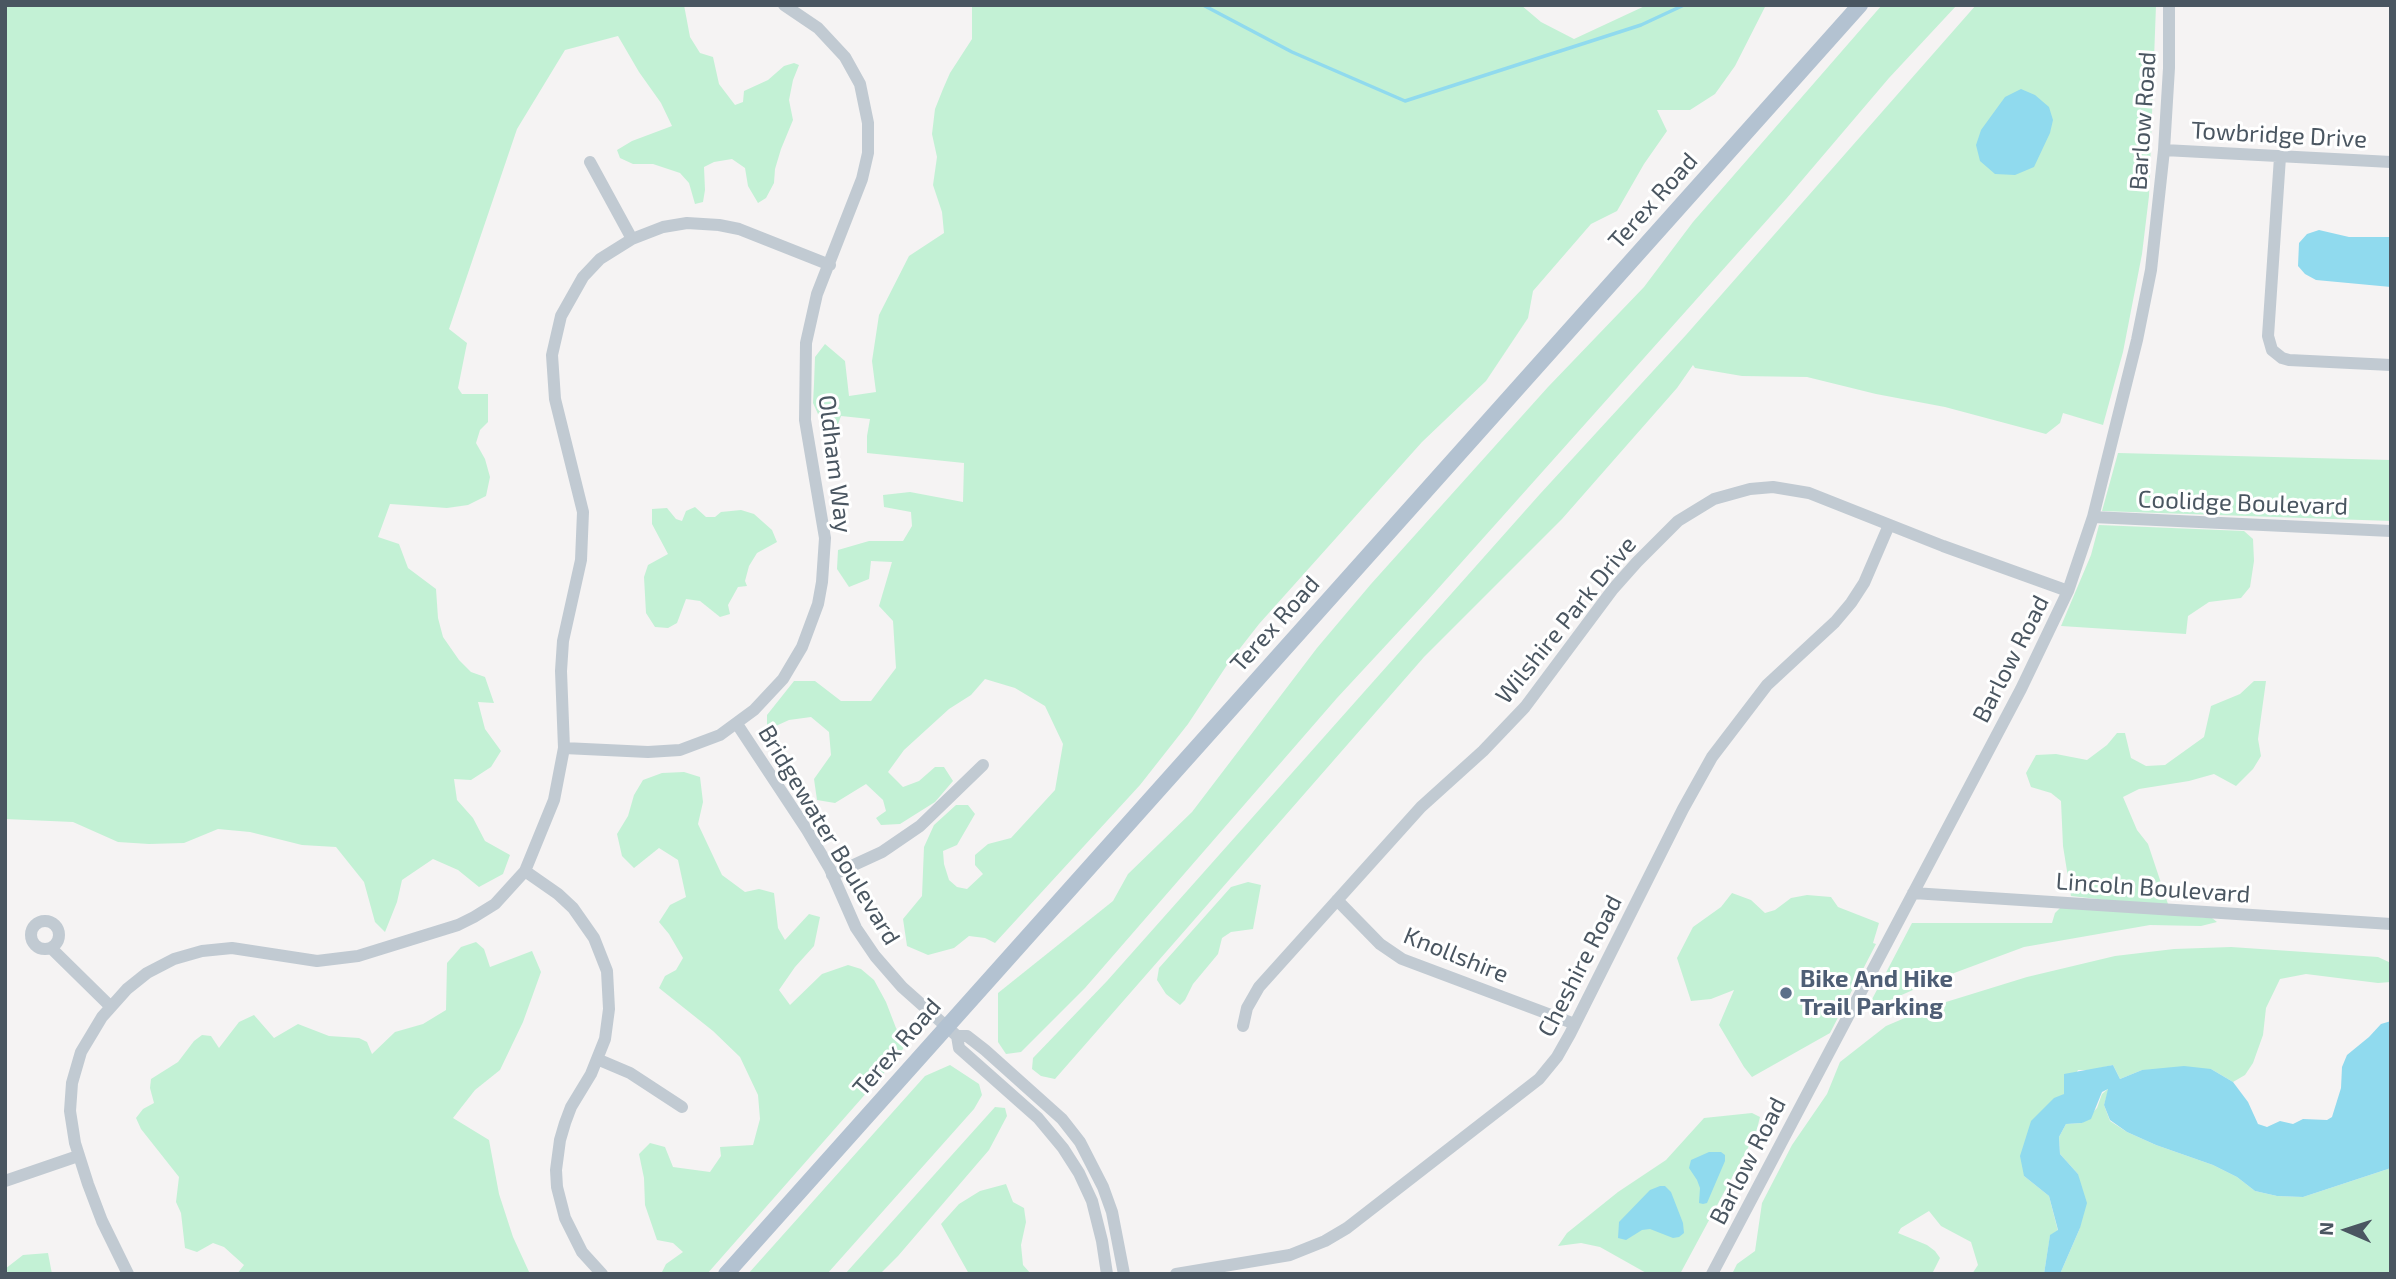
<!DOCTYPE html>
<style>
body{margin:0}
#map{position:relative;width:2396px;height:1279px;overflow:hidden;background:#f5f3f3;font-family:"Exo 2",sans-serif}
canvas{display:block}
.frame{position:absolute;inset:0;border:7px solid #4a5661;pointer-events:none}
.north{position:absolute;left:2312px;top:1195px;width:70px;height:70px;-webkit-text-stroke:5px #fff;paint-order:stroke;rotate:273deg;font-size:19px;font-weight:700;line-height:28px;text-align:center;color:#4a5661}
.north::after{content:'';display:block;margin:auto;width:24px;height:32px;background:#4a5661;clip-path:polygon(50% 0,100% 100%,50% 72%,0 100%)}
</style>
<div id="map">
<canvas width="2396" height="1279"></canvas>
<div class="frame"></div>
<div class="north">N</div>
</div>
<script>
const g = document.querySelector('canvas').getContext('2d');
g.lineJoin = 'round';
function fill(path, color) {
  g.fillStyle = color;
  g.fill(path, 'evenodd');
}
function poly(rows) {
  const path = new Path2D();
  for (const r of rows) {
    if (r.length === 3) {
      path.moveTo(r[0] + r[2], r[1]);
      path.arc(r[0], r[1], r[2], 0, 2 * Math.PI);
      continue;
    }
    path.moveTo(r[0], r[1]);
    for (let i = 2; i < r.length; i += 2) path.lineTo(r[i], r[i + 1]);
  }
  return path;
}
function trace(path, color, width, dash) {
  g.strokeStyle = color;
  g.lineWidth = width;
  g.lineCap = dash ? 'butt' : 'round';
  g.setLineDash(dash || []);
  g.stroke(path);
}
function write(font, color, halo, rows, align = 'center') {
  g.font = font + ' "Exo 2",sans-serif';
  g.lineWidth = 6;
  g.setLineDash([]);
  g.textBaseline = 'middle';
  g.strokeStyle = halo;
  g.fillStyle = color;
  for (const [text, x, y, turn = 0] of rows) {
    g.save();
    g.translate(x, y);
    g.rotate((+turn || 0) * Math.PI / 180);
    g.textAlign = isNaN(turn) ? turn : align;
    if (halo) g.strokeText(text, 0, 0);
    g.fillText(text, 0, 0);
    g.restore();
  }
}
const green = poly([
 [5,5,684,5,690,37,700,53,713,57,719,84,735,105,743,102,744,91,768,80,784,66,794,63,799,65,793,80,789,100,793,120,781,149,775,169,774,183,766,198,758,203,748,186,745,168,732,159,714,162,704,167,705,190,703,202,695,204,689,183,680,173,653,164,633,164,620,158,617,150,632,141,672,126,661,103,639,72,618,36,565,50,517,129,449,329,467,343,458,388,462,394,488,394,488,422,480,430,476,443,485,459,490,477,486,496,468,505,447,508,390,504,378,537,399,544,408,568,436,589,438,618,443,637,459,660,471,672,485,677,494,703,478,702,485,729,501,751,491,767,471,780,454,779,457,800,473,818,485,841,510,855,503,874,479,887,458,870,433,859,402,880,397,902,385,932,375,922,364,882,336,847,302,845,250,832,218,829,184,843,149,844,118,842,73,822,5,819],
 [972,5,1521,5,1541,22,1574,39,1647,5,1766,5,1735,66,1715,94,1690,110,1657,110,1667,131,1644,164,1617,211,1591,224,1533,291,1528,318,1486,381,1422,442,1259,624,1227,665,1188,724,1140,785,995,943,985,938,969,936,954,948,928,955,907,946,903,919,922,896,924,847,934,825,956,805,968,805,975,814,957,845,943,851,944,864,949,880,957,887,967,889,983,874,975,865,975,855,988,844,1011,838,1055,790,1063,744,1045,706,1015,688,985,679,971,695,949,709,904,750,888,772,903,787,919,781,935,767,944,767,953,781,935,802,900,824,881,825,876,818,886,811,883,800,866,784,835,803,817,800,814,779,831,755,829,732,811,717,789,720,767,730,767,715,794,681,815,681,841,701,871,701,896,668,893,621,879,606,892,562,871,561,869,579,849,587,837,569,838,550,869,541,903,541,912,526,911,512,884,507,883,495,910,492,963,502,964,463,867,453,867,436,870,419,841,416,836,430,823,425,813,403,814,384,815,357,825,344,845,361,849,396,876,392,872,361,879,315,909,256,944,233,942,212,933,185,937,157,932,134,935,109,943,89,950,73,972,39],
 [1882,5,1957,5,1889,78,1786,199,1427,601,1337,698,1085,988,1021,1052,1006,1054,998,1042,998,993,1113,901,1128,874,1192,812,1317,648,1371,584,1548,387,1644,287,1693,222],
 [1976,5,2156,5,2149,196,2142,254,2123,352,2103,425,2063,413,2060,423,2046,434,1945,407,1876,394,1807,377,1742,376,1695,368,1693,365,1677,388,1562,519,1424,657,1055,1079,1041,1076,1032,1069,1033,1058,1107,981,1540,494,1686,335],
 [2118,453,2391,460,2391,521,2102,511],
 [695,507,706,517,715,517,721,512,741,510,754,514,772,530,777,542,757,553,749,566,745,581,747,586,738,587,728,605,730,614,720,617,700,601,686,599,677,623,668,628,655,627,646,613,644,577,648,565,668,554,652,524,652,509,667,508,676,519,682,521,686,511],
 [2099,525,2244,531,2253,539,2254,561,2250,587,2241,598,2209,602,2188,616,2186,634,2061,626,2091,555],
 [2254,681,2266,681,2258,739,2261,756,2253,769,2236,786,2214,774,2189,781,2139,789,2123,797,2137,830,2148,844,2169,907,2071,896,2063,846,2061,801,2051,793,2031,787,2026,773,2036,755,2056,754,2087,760,2107,745,2117,733,2125,733,2131,758,2146,766,2165,765,2204,737,2211,706,2240,694],
 [684,772,700,777,703,802,698,824,722,875,745,892,759,889,774,893,778,928,785,940,809,914,820,917,814,946,795,967,779,990,790,1005,822,974,848,965,861,969,874,980,886,1002,896,1028,907,1042,898,1057,707,1274,661,1274,666,1264,683,1252,673,1243,657,1240,645,1205,644,1178,639,1154,650,1143,665,1147,673,1167,710,1172,721,1156,720,1147,753,1145,760,1119,758,1095,740,1057,713,1031,659,988,665,976,676,970,683,958,669,934,659,922,670,905,686,897,678,860,659,848,634,868,622,856,617,834,628,816,634,795,643,780,662,773],
 [1248,882,1261,885,1253,929,1231,932,1222,938,1218,954,1193,984,1185,1000,1180,1005,1166,994,1157,980,1159,968,1231,887],
 [1732,893,1751,900,1765,913,1775,910,1791,898,1807,895,1831,897,1838,907,1879,923,1873,943,1876,944,1830,1033,1752,1077,1744,1067,1719,1025,1734,990,1711,999,1691,1001,1677,958,1693,927,1721,907],
 [2061,907,2212,918,2217,922,2201,926,2150,925,2024,947,1938,979,1881,1004,1869,1005,1912,923,2052,923,2055,913],
 [476,942,484,949,490,967,532,951,541,972,523,1022,500,1070,475,1090,453,1118,489,1140,499,1194,513,1237,530,1274,237,1274,244,1265,224,1247,213,1243,197,1252,185,1248,181,1213,176,1202,179,1177,141,1129,136,1118,143,1109,154,1103,150,1088,151,1079,178,1062,194,1041,202,1035,211,1036,219,1048,239,1022,254,1015,274,1038,298,1024,329,1036,359,1038,367,1042,372,1054,395,1032,423,1024,446,1010,447,963,461,947],
 [2231,947,2378,957,2391,963,2391,982,2378,983,2306,974,2280,979,2266,1008,2263,1035,2253,1063,2245,1075,2233,1082,2211,1069,2142,1070,2120,1079,2113,1065,2091,1070,2078,1070,2064,1094,2024,1176,2049,1196,2058,1231,2050,1236,2044,1274,1972,1274,1978,1265,1971,1242,1941,1226,1929,1211,1901,1228,1898,1233,1927,1245,1935,1251,1940,1258,1932,1274,1732,1274,1737,1264,1755,1251,1762,1203,1792,1145,1827,1094,1840,1062,1886,1026,1933,1006,2027,977,2115,956,2174,949],
 [950,1065,979,1084,982,1095,974,1109,827,1274,748,1274,925,1076],
 [2109,1088,2104,1105,2110,1121,2127,1132,2156,1145,2213,1165,2237,1177,2255,1191,2277,1196,2303,1197,2391,1168,2391,1274,2060,1274,2080,1228,2078,1174,2060,1154,2059,1137,2066,1124,2082,1123,2097,1108,2102,1094],
 [995,1107,1005,1108,1007,1116,989,1150,898,1256,880,1274,845,1274],
 [1752,1113,1760,1117,1756,1133,1680,1274,1648,1274,1600,1247,1581,1243,1558,1246,1567,1233,1618,1192,1666,1160,1704,1118],
 [1006,1184,1013,1202,1024,1208,1026,1222,1021,1245,1023,1265,1031,1274,969,1274,941,1224,959,1204,980,1191],
 [48,1253,52,1274,5,1274,5,1269,23,1255]
]);
const water = poly([
 [2021,89,2035,95,2049,107,2053,120,2050,133,2034,167,2015,175,1995,174,1980,161,1976,145,1981,130,2005,97],
 [2319,230,2349,237,2391,237,2391,287,2316,280,2305,274,2298,266,2299,243,2307,234],
 [2391,1021,2391,1168,2303,1197,2277,1196,2255,1191,2237,1177,2213,1165,2156,1145,2127,1132,2110,1120,2104,1105,2108,1089,2102,1092,2091,1119,2082,1123,2066,1124,2059,1137,2060,1154,2078,1174,2087,1203,2080,1228,2060,1274,2044,1274,2050,1235,2058,1230,2049,1196,2024,1176,2020,1156,2031,1121,2054,1098,2064,1094,2064,1074,2113,1065,2120,1079,2142,1070,2184,1066,2211,1069,2233,1082,2248,1102,2258,1124,2267,1127,2280,1121,2293,1124,2303,1119,2327,1120,2332,1117,2341,1088,2342,1067,2347,1055,2369,1037,2381,1024],
 [1709,1152,1721,1152,1725,1155,1725,1161,1707,1203,1703,1204,1699,1203,1700,1188,1697,1180,1689,1168,1691,1160],
 [1660,1186,1665,1186,1671,1192,1683,1223,1684,1233,1679,1237,1673,1238,1650,1229,1642,1230,1626,1240,1618,1238,1619,1222,1650,1190]
]);
const stream = poly([
 [1203,5,1292,52,1405,101,1641,25,1684,5]
]);
const minor = poly([
 [2164,150,2391,162],
 [2280,157,2268,336,2272,350,2282,358,2289,360,2391,365],
 [590,162,632,239],
 [2093,517,2391,531],
 [737,724,807,830,830,869,856,928,875,956,902,987,957,1036,959,1048,1038,1118,1063,1148,1079,1173,1092,1201,1102,1241,1107,1274],
 [564,748,648,752,680,750,720,735,754,710,783,679,802,647,818,604,822,582,825,538,805,420,806,343,817,294,862,179,868,153,868,123,860,84,845,57,818,28,784,5],
 [525,871,558,894,573,908,594,938,607,971,609,1009,605,1039,591,1074,571,1107,565,1123,560,1140,556,1170,557,1187,565,1218,582,1252,602,1274],
 [832,875,882,852,920,826,983,765],
 [1913,893,2391,924],
 [1337,900,1380,944,1402,959,1575,1024],
 [45,935,14],
 [51,948,111,1007],
 [1243,1026,1247,1008,1259,987,1421,807,1483,751,1525,707,1613,589,1637,562,1678,521,1714,499,1750,489,1773,487,1809,493,1943,546,2068,591],
 [957,1036,967,1036,985,1050,1062,1119,1080,1142,1103,1187,1112,1212,1124,1274],
 [597,1059,630,1073,682,1107],
 [5,1181,78,1156],
 [128,1274,102,1221,88,1184,75,1143,70,1111,72,1083,81,1052,102,1017,127,989,147,973,174,959,202,951,232,948,317,961,358,956,458,925,474,917,495,904,525,871,554,800,564,748,561,671,563,641,581,560,583,512,555,399,552,355,561,316,583,277,600,259,632,239,663,227,687,223,719,225,739,229,830,265],
 [1176,1274,1290,1255,1325,1241,1347,1228,1539,1079,1557,1057,1570,1034,1683,809,1712,757,1767,685,1835,622,1851,603,1864,583,1889,525],
 [1712,1274,2021,689,2068,591,2093,517,2137,340,2151,270,2164,150,2169,68,2169,5]
]);
const major = poly([
 [726,1274,1860,5]
]);
const markers = [
 [1786,993,7,"#5c6f8a"]
];
const streetNames = [
 ["Barlow Road",2143,121,-86],
 ["Towbridge Drive",2279,135,3],
 ["Terex Road",1653,201,-48],
 ["Oldham Way",835,464,83],
 ["Coolidge Boulevard",2243,503,2],
 ["Wilshire Park Drive",1566,620,-51],
 ["Terex Road",1275,624,-48],
 ["Barlow Road",2011,659,-63],
 ["Bridgewater Boulevard",829,835,59],
 ["Lincoln Boulevard",2153,888,4],
 ["Knollshire",1456,955,22],
 ["Cheshire Road",1580,966,-63],
 ["Terex Road",897,1047,-49],
 ["Barlow Road",1748,1161,-63]
];
const serviceNames = [
 ["Bike And Hike",1800,979],
 ["Trail Parking",1800,1007]
];
fill(green, '#c3f1d5');
fill(water, '#90daee');
trace(stream, '#90daee', 3.5);
trace(minor, '#c1cad2', 12);
trace(major, '#b3c2d1', 16);
for (const [x, y, r, color] of markers) {
  const dot = new Path2D();
  dot.arc(x, y, r, 0, 2 * Math.PI);
  g.fillStyle = color;
  g.fill(dot);
  trace(dot, '#fff', 2.5);
}
write('24px', '#4a5661', '#fff', streetNames);
write('bold 24px', '#4e5e75', '#fff', serviceNames, 'left');
</script>
